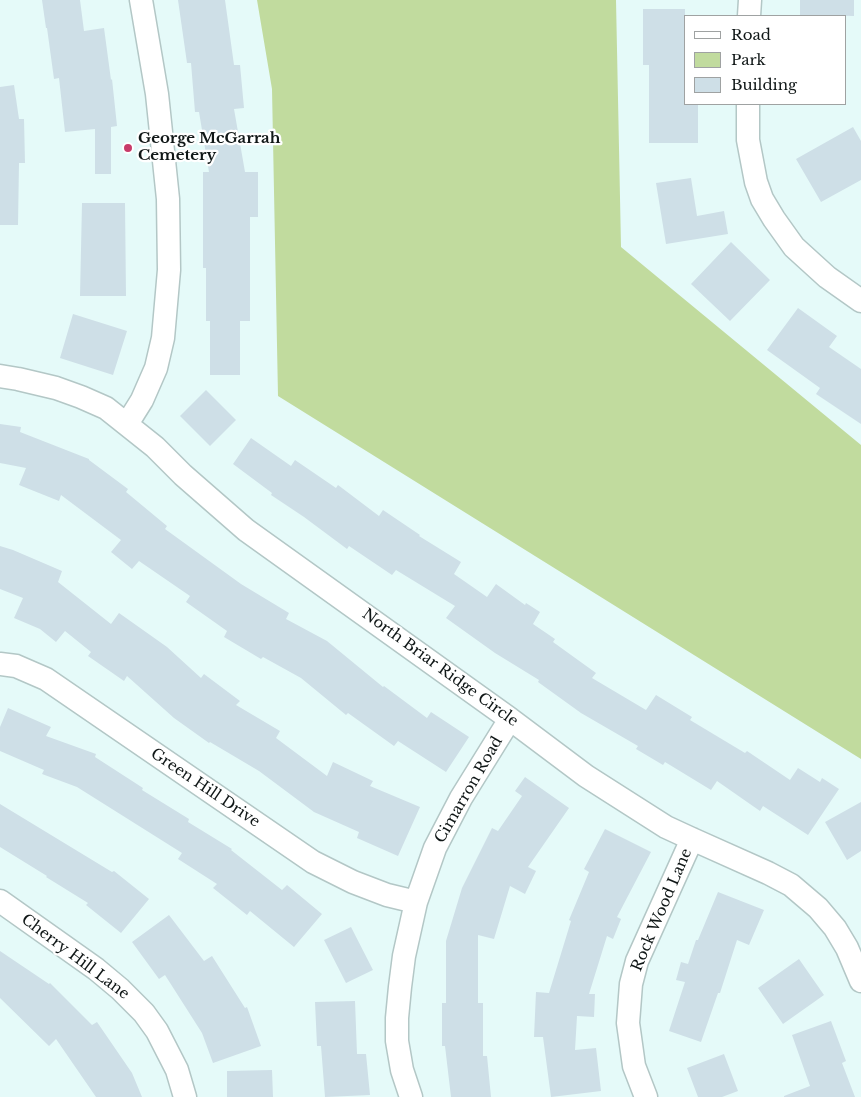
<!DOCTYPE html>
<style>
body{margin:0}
#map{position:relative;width:861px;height:1097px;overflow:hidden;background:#e5faf9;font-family:"Libre Baskerville",serif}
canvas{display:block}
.legend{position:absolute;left:684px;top:15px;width:162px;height:90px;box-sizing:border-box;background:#fff;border:1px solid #9fa2a2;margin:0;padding:6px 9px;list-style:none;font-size:15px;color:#101717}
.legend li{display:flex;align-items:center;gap:10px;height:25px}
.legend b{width:25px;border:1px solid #9fa2a2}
</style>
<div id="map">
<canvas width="861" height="1097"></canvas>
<ul class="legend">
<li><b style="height:6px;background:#fff"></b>Road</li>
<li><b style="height:14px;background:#c1db9e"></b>Park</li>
<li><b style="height:14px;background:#cedfe7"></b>Building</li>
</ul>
</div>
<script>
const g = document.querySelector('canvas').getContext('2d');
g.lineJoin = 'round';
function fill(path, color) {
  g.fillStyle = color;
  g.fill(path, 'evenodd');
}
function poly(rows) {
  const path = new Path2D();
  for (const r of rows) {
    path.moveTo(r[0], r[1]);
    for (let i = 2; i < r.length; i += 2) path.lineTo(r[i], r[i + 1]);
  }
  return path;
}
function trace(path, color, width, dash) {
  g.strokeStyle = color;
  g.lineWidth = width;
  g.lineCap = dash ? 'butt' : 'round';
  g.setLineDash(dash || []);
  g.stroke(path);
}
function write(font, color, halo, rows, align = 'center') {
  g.font = font + ' "Libre Baskerville",serif';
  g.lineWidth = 4.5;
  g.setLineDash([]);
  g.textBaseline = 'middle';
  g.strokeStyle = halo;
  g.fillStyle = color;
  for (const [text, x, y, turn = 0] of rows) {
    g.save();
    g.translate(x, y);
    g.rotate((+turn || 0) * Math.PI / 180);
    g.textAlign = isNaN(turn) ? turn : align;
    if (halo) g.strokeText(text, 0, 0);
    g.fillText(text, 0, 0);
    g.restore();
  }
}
const green = poly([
 [257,0,616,0,621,247,861,445,861,759,278,396,272,89]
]);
const building = poly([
 [42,0,80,0,84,31,104,28,111,80,112,79,117,126,111,127,111,174,95,174,95,129,65,132,59,78,54,79,47,28,46,28],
 [178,0,225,0,234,65,240,65,244,108,234,109,245,172,258,172,258,217,250,217,250,321,240,321,240,375,210,375,210,321,206,321,206,268,203,268,203,172,209,172,199,112,195,112,191,63,187,63],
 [800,0,854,0,854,16,800,15],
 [643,9,685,9,685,104,698,104,698,143,649,143,649,65,643,65],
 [14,85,19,119,24,119,25,163,19,163,18,225,0,225,0,87],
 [853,127,861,141,861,180,821,202,796,159],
 [691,178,697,216,724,211,728,234,666,244,656,183],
 [82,203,125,203,126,296,80,296],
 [731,242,770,280,730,321,691,284],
 [798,308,837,336,829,347,861,369,861,424,816,394,820,388,767,350],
 [73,314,127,331,113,375,60,358],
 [206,390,236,420,210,446,180,416],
 [0,424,21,427,20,432,89,459,89,460,128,489,126,492,167,526,165,529,241,584,289,613,286,619,327,641,383,687,384,686,427,718,431,712,469,737,446,772,398,741,394,746,348,713,346,715,301,678,263,657,261,659,224,637,227,631,186,602,190,596,139,561,132,569,111,552,121,540,61,495,59,501,19,485,26,468,0,463],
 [251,438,291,466,295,460,336,488,338,485,379,516,383,510,420,535,419,536,461,562,454,574,487,597,496,584,525,605,526,603,540,612,533,624,555,639,553,642,596,673,592,678,646,710,656,695,692,717,690,720,745,753,747,751,790,780,798,768,820,782,822,778,839,789,808,835,763,806,760,811,717,781,711,790,665,762,663,765,636,749,638,746,581,713,538,682,539,680,495,653,446,618,455,606,396,570,392,575,349,546,347,549,304,517,271,495,272,493,233,464],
 [0,546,13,550,62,571,58,582,111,624,119,613,167,647,201,678,204,674,240,701,236,705,280,731,276,738,327,776,333,762,373,781,370,786,420,807,398,856,357,838,359,832,314,812,259,771,210,742,209,743,174,718,127,676,124,681,88,656,91,652,65,631,56,642,40,629,14,618,23,598,0,589],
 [8,708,51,727,46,736,96,754,95,757,143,788,142,790,189,819,188,822,232,849,231,850,282,890,287,885,322,914,294,947,250,911,247,915,213,888,217,884,178,859,182,853,77,787,42,774,44,770,0,751,0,727],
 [525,777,569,808,528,867,536,871,525,894,510,886,494,939,478,935,478,1003,483,1003,483,1056,487,1056,491,1097,451,1097,445,1046,442,1046,442,1003,446,1003,446,941,462,888,492,828,498,831,522,796,515,791],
 [861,802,861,851,847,860,825,822],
 [0,804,112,872,114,871,149,899,121,933,86,905,88,903,46,877,47,876,0,847],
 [605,829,651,852,617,917,621,919,613,939,607,936,589,994,595,994,594,1017,577,1016,575,1050,596,1048,601,1091,551,1097,543,1037,534,1037,536,992,549,993,571,921,569,920,589,872,584,869],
 [718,892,764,910,749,945,737,940,720,993,718,993,701,1042,669,1031,685,982,676,980,681,962,688,964,696,940,698,940],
 [169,915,204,961,212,956,245,1008,247,1007,261,1046,213,1063,202,1033,165,975,159,979,132,942],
 [351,927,373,970,346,983,324,940],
 [0,951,49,984,50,983,92,1025,97,1022,132,1073,142,1097,96,1097,56,1039,49,1046,0,998],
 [799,959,824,995,783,1024,758,988],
 [355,1001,357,1054,366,1054,370,1095,325,1097,321,1046,317,1046,315,1002],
 [831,1021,846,1061,842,1063,855,1097,784,1097,784,1096,810,1086,792,1035],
 [724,1054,738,1091,722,1097,698,1097,687,1068],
 [272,1070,273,1097,227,1097,227,1071]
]);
const minor = poly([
 [749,16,750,0],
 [748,104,748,140,756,182,762,199,774,219,794,247,827,277,861,301],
 [0,376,18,379,56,388,81,397,106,408,155,447,183,475,246,530,510,719,586,776,666,827,692,839,768,873,791,885,818,908,835,928,847,948,861,981],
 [127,424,142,400,156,368,163,338,169,270,168,199,157,94,141,0],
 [0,664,16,666,46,679,313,862,353,882,387,895,416,902],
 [0,901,96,969,120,989,144,1013,157,1031,177,1070,185,1097],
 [411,1097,402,1070,397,1041,397,1018,400,987,404,956,416,902,435,848,461,798,510,719],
 [646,1097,634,1066,628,1023,631,984,637,961,692,839]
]);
const markers = [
 [128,148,5,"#c83b6a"]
];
const poiNames = [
 ["George McGarrah",138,139],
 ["Cemetery",138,156]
];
const streetNames = [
 ["North Briar Ridge Circle",440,668,36],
 ["Green Hill Drive",205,788,34],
 ["Cimarron Road",469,790,-60],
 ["Rock Wood Lane",662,910,-67],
 ["Cherry Hill Lane",75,957,37]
];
fill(green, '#c1db9e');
fill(building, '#cedfe7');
trace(minor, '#b3c7c6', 25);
trace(minor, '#fff', 22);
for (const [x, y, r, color] of markers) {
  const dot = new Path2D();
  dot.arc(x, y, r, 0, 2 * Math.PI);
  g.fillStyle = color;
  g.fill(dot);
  trace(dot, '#fff', 2);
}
write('bold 15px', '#101717', '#fff', poiNames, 'left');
write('15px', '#101717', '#fff', streetNames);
</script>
